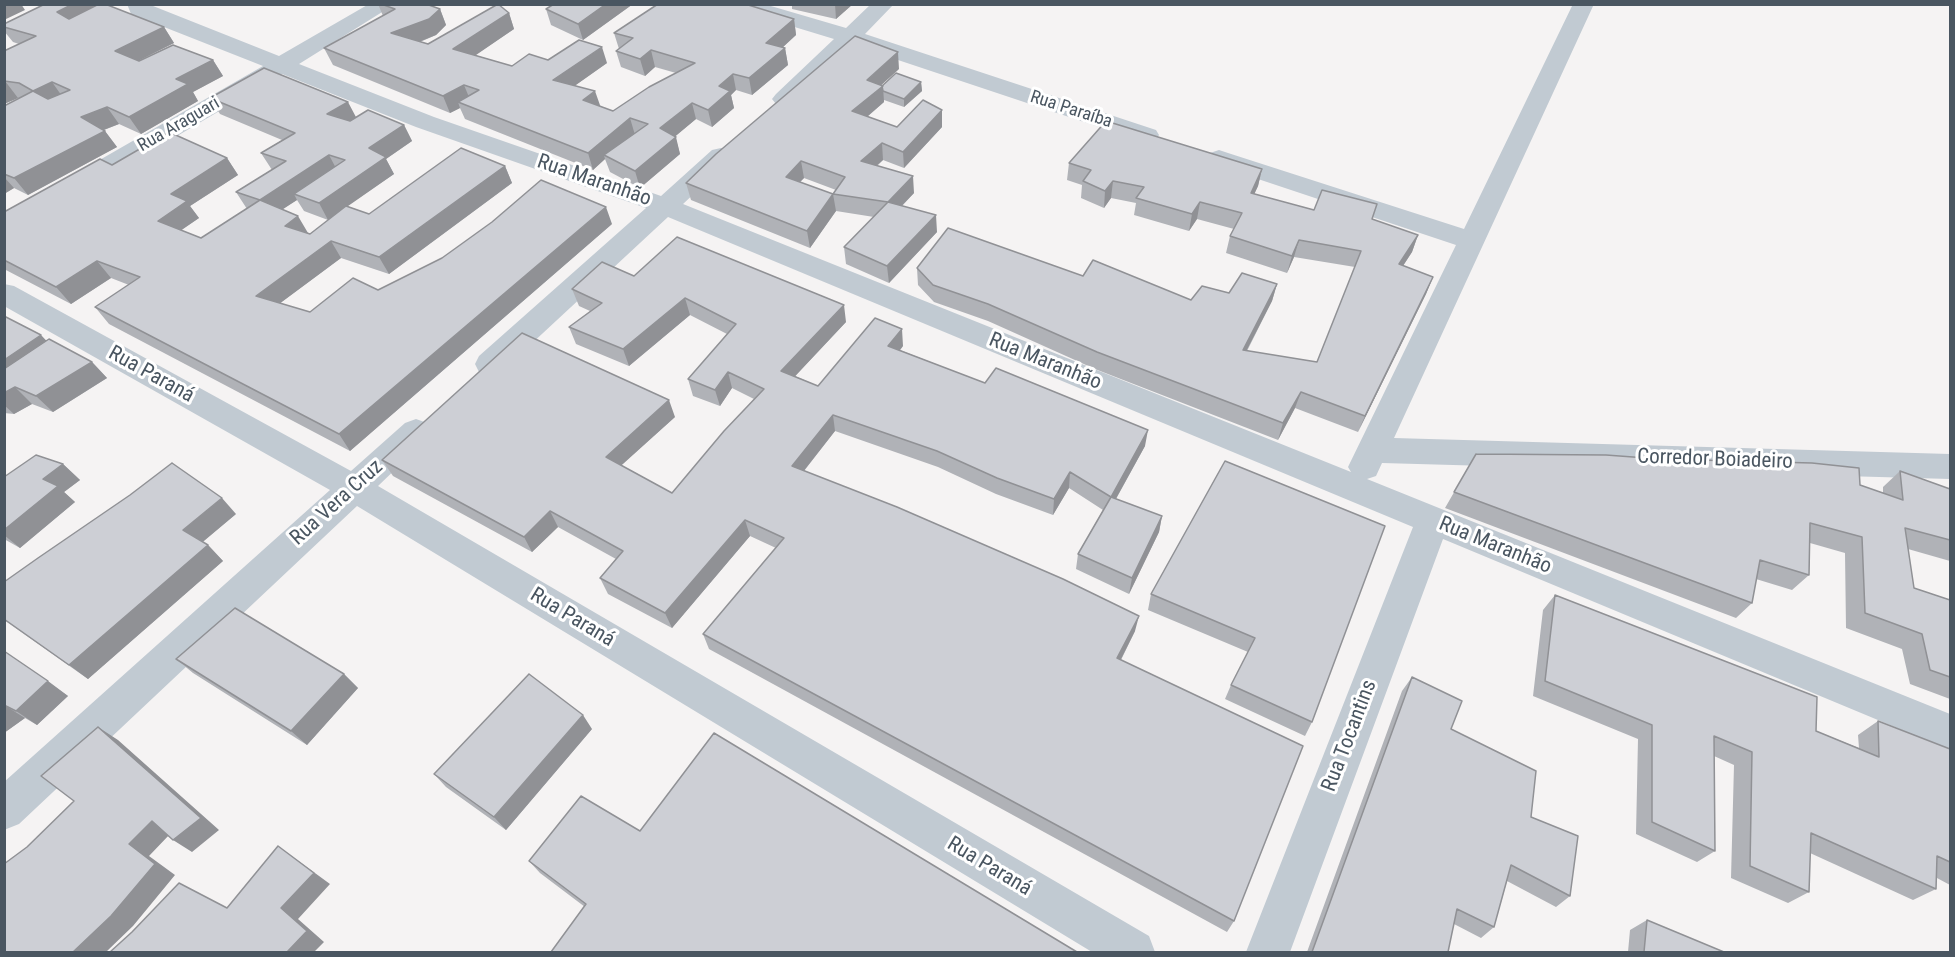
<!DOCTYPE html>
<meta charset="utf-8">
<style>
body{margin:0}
#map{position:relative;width:1955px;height:957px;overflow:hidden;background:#f5f3f3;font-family:"Roboto Condensed",sans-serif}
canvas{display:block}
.frame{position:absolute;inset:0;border:6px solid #4a5661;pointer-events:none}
</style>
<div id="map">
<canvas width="1955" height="957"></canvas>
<div class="frame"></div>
</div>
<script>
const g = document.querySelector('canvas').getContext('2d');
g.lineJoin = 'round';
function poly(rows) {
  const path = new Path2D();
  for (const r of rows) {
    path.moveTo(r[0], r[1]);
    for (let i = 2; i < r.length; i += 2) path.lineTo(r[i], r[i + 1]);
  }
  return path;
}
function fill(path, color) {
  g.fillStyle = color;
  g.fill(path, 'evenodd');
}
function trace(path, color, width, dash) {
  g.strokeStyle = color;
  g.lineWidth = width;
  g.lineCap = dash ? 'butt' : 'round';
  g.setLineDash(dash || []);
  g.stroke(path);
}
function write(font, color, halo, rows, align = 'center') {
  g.font = font + ' "Roboto Condensed",sans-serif';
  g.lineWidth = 6;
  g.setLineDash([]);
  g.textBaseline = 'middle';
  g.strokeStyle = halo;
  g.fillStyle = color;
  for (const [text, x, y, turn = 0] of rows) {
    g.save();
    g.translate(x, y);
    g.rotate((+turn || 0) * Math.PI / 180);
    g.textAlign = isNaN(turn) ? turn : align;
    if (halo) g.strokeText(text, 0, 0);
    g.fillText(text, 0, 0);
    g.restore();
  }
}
const street = poly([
 [127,4,148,4,279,56,369,4,395,4,299,64,434,117,661,196,712,150,721,148,730,150,733,155,730,160,683,204,1351,472,1348,467,1456,245,1210,163,1206,158,1210,153,1219,150,1228,153,1464,229,1573,4,1594,4,1394,438,1950,454,1950,479,1382,463,1376,476,1367,479,1950,714,1950,750,1443,539,1290,952,1246,952,1413,527,668,217,501,372,490,375,479,372,475,364,479,356,646,208,416,127,282,74,13,233,4,235,4,215,263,66,131,14,127,4],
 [729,4,764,4,846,28,871,4,894,4,865,34,1156,130,1159,135,1156,140,1147,142,1138,140,853,45,792,104,776,104,772,99,776,94,834,39,732,8,729,4],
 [4,284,14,286,351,471,405,423,416,419,427,423,432,431,427,439,378,486,1149,936,1155,952,1092,952,357,506,19,824,4,830,4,782,330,490,4,306,4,284]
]);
const wall = poly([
 [45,4,93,4,94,7,164,27,174,43,138,61,213,60,223,76,193,92,198,101,141,134,119,124,104,130,117,147,28,195,14,188,4,194,4,106,20,98,18,98,4,104,4,51,19,44,13,42,4,31,4,24],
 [378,4,426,4,440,9,446,25,436,35,420,42,428,44,509,13,514,29,475,55,512,66,548,60,607,63,574,86,600,107,613,111,676,73,655,67,645,76,621,67,616,51,619,49,614,33,794,19,796,35,783,47,785,48,788,65,752,95,736,90,731,95,734,108,712,127,696,119,675,136,680,154,640,188,610,172,605,159,593,170,465,119,460,108,450,113,333,65,324,48,383,16],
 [633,4,583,40,551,25,546,9],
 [792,4,853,4,836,19,792,9],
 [899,69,881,85,921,82,922,91,904,107,884,100,884,102,867,117,897,127,942,110,942,127,904,168,883,160,877,166,914,193,902,206,937,232,889,283,846,264,844,247,874,217,836,211,810,248,691,200,686,183],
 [804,178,836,190,833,194,800,182],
 [210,98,404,125,412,141,386,159,394,174,347,206,369,214,505,166,512,183,389,274,341,258,280,303,310,312,378,290,612,224,350,451,109,324,95,307,129,285,111,278,71,304,4,269,4,212,112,165,227,158,238,175,190,206,199,218,181,230,201,238,247,209,236,192,272,170,261,153,282,140,220,114],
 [297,200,304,211,328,220,310,234,308,233,282,209],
 [1069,163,1262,169,1258,186,1254,194,1314,210,1372,219,1418,235,1412,252,1403,266,1433,277,1426,294,1358,432,1295,408,1278,440,1095,369,988,321,934,302,918,285,917,268,1083,276,1191,300,1277,284,1272,301,1247,351,1317,362,1355,267,1294,257,1287,273,1226,253,1230,236,1234,229,1197,219,1189,231,1134,215,1136,203,1111,198,1104,208,1081,198,1082,185,1067,180],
 [634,276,846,322,795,376,818,386,903,346,900,350,1145,446,1116,499,1162,516,1159,532,1129,594,1076,569,1078,554,1103,510,1069,488,1053,515,996,494,938,467,835,431,804,471,1135,631,1121,660,1234,921,1227,932,709,649,703,634,776,548,750,536,672,628,608,594,600,578,616,559,558,527,532,552,393,476,382,460,675,417,621,465,672,493,754,399,732,388,720,406,693,396,688,379,727,334,690,315,629,366,576,344,569,327,590,311,579,306,572,289],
 [4,316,47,341,92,362,107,378,53,412,32,404,14,414,4,413],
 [1476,454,1860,485,1883,493,1883,487,1900,471,1950,489,1950,561,1908,549,1914,588,1950,600,1950,699,1910,684,1902,649,1846,628,1845,553,1810,543,1809,575,1792,590,1756,579,1752,603,1736,618,1445,508],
 [1225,461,1312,722,1305,736,1225,699,1231,685,1248,652,1148,610,1151,594],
 [63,464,80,480,64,492,75,502,20,548,4,539,4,477],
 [236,514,202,542,208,545,223,561,88,679,4,620,4,582],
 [1555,595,1816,731,1859,748,1858,735,1878,721,1950,749,1950,885,1937,878,1936,889,1913,900,1810,853,1809,892,1788,903,1731,878,1734,765,1714,756,1715,851,1697,862,1636,834,1638,739,1533,696,1543,610],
 [4,651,68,696,37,725,25,718,4,733],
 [176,659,344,674,358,688,307,745,193,673],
 [1412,677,1451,729,1531,817,1570,896,1556,907,1507,881,1494,927,1481,938,1454,924,1448,952,1307,952,1402,691],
 [592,729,506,830,446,787,434,774],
 [640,831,585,907,540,873,529,861],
 [1647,920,1724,952,1628,952,1630,930]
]);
const shadedWall = poly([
 [4,4,21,4,25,10,4,20],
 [73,4,93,4,99,13,68,29,57,12],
 [606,4,633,4,583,40,578,24],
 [835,4,853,4,836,19],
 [440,9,446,25,436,35,399,50,391,33],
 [509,13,514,29,460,66,453,49],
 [794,19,796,35,769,60,766,43],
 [164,27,174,43,126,67,115,51],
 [602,47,607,63,559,97,553,80],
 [785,48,788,65,752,95,749,78],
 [651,50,655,67,645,76,640,59],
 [898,52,899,69,868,97,867,80],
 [213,60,223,76,193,92,198,101,141,134,129,117,176,79],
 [733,74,736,90,731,95,734,108,712,127,708,110,719,86],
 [4,81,5,81,18,98,4,104],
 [52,82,64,99,46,108,33,91],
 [921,82,922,91,904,107,904,99],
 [464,85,471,102,458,102,460,108,450,113,443,96],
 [883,86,884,102,854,128,852,111],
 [595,91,601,108,583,100],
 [348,102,357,119,336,131,327,114],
 [692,103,696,119,665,145,660,128],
 [107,107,119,124,93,134,81,117],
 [942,110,942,127,904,168,903,152],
 [630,118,635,135,604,155,605,159,593,170,588,153],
 [404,125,412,141,386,159,394,174,328,220,319,203,369,148],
 [105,131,117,147,28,195,14,178],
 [676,137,680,154,640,188,635,171],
 [882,143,883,160,862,178,861,161],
 [329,155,338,172,294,194,297,200,271,217,260,200],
 [227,158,238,175,190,206,199,218,170,238,158,221,171,194],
 [801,161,804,178,788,194,786,177],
 [505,166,512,183,389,274,379,257],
 [1262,169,1258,186,1247,210,1251,193],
 [913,176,914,193,889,219,888,202],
 [4,177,14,188,4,194],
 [1113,181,1111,198,1104,208,1105,191],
 [833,194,836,211,810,248,807,231],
 [1200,202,1197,219,1189,231,1192,214],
 [606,207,612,224,350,451,339,434],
 [936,215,937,232,889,283,887,266],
 [298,216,308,233,285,226],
 [1418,235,1412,252,1393,281,1399,264],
 [1299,240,1294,257,1287,273,1292,256],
 [331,241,341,258,267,313,256,296],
 [97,261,111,278,71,304,56,287],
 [1433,277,1426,294,1358,432,1365,416],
 [1277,284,1272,301,1238,367,1243,350],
 [685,298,690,315,629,366,623,349],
 [844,305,846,322,785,387,781,371],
 [902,329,903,346,890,363,888,346],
 [41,335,57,352,4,388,4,360],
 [92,362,107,378,53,412,36,396],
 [728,372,732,388,720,406,715,390],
 [15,387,32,404,14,414,4,405,4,393],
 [1301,392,1295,408,1278,440,1283,423],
 [669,400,675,417,613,473,606,457],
 [833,415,835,431,795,482,792,466],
 [1148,430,1145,446,1108,513,1111,497],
 [63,464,80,480,64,492,75,502,20,548,4,535,4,530,43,479],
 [1070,472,1069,488,1053,515,1054,499],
 [222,498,236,514,198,546,183,530],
 [550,511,558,527,532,552,524,537],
 [1162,516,1159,532,1129,594,1132,578],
 [745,520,750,536,672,628,665,613],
 [208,545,223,561,88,679,69,665],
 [1139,616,1135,631,1114,673,1117,658],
 [344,674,358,688,307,745,291,731],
 [48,681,68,696,37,725,16,711],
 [4,705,25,718,4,733],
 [583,715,592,729,506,830,494,817],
 [98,727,118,740,219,830,192,852,173,840],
 [152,821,171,833,149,856,175,875,133,926,106,952,73,952,129,844],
 [278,846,330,884,298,919,324,942,314,952,287,952,281,908]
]);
const building = poly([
 [45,4,73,4,57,12,69,19,99,4,105,4,164,27,115,51,139,61,173,45,213,60,176,79,188,84,129,117,107,107,81,117,105,131,14,178,4,174,4,106,33,91,19,83,4,81,4,51,36,36,4,27,4,24,45,4],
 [52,82,70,90,48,99,33,91,52,82],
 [381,4,426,4,440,9,429,19,391,33,428,44,498,4,509,13,453,49,512,66,529,54,548,60,579,40,602,47,553,80,595,91,583,100,613,111,649,87,695,63,651,50,640,59,616,51,633,38,614,33,658,4,745,4,794,19,766,43,785,48,749,78,733,74,719,86,730,91,708,110,692,103,660,128,676,137,635,171,604,155,648,124,630,118,588,153,458,102,479,90,464,85,443,96,324,48,395,9,381,4],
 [554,4,606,4,578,24,546,9,554,4],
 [855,36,898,52,867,80,883,86,852,111,897,127,923,100,942,110,903,152,882,143,861,161,913,176,888,202,833,194,807,231,686,183,716,154,855,36],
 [801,161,845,177,833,194,786,177,801,161],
 [264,68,348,102,327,114,350,121,368,110,404,125,369,148,386,157,319,203,294,194,345,160,329,155,260,200,236,192,286,161,261,153,295,133,210,98,264,68],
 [896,73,921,82,904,99,883,91,882,86,896,73],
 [1106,121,1262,169,1251,193,1314,210,1322,190,1377,204,1372,219,1418,235,1399,264,1433,277,1365,416,1301,392,1283,423,1097,352,988,304,933,285,917,268,948,228,1083,276,1093,260,1191,300,1202,286,1229,293,1242,273,1277,284,1243,350,1317,362,1361,251,1299,240,1292,256,1230,236,1242,213,1200,202,1192,214,1136,198,1144,187,1113,181,1105,191,1083,181,1091,170,1069,163,1106,121],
 [169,132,227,158,171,194,187,201,158,221,201,238,260,200,298,216,285,226,310,234,346,206,369,214,461,148,505,166,379,257,331,241,256,296,310,312,353,278,378,290,442,258,492,222,541,180,606,207,339,434,95,307,140,277,97,261,56,287,4,260,4,212,100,159,112,165,169,132],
 [888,202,936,215,887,266,844,247,888,202],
 [677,237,844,305,781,371,818,386,875,318,902,329,888,346,985,383,996,368,1148,430,1111,497,1070,472,1054,499,997,478,937,451,833,415,792,466,897,507,1063,579,1139,616,1117,658,1303,746,1234,921,703,634,784,538,745,520,665,613,600,578,623,551,550,511,524,537,382,460,522,333,669,400,606,457,672,493,724,431,764,389,728,372,715,390,688,379,736,324,685,298,623,349,569,327,602,303,572,289,602,262,634,276,677,237],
 [4,316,41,335,4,360,4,316],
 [49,339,92,362,36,396,15,387,4,393,4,369,49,339],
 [1476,454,1606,455,1660,459,1812,463,1859,468,1860,485,1903,500,1900,471,1950,489,1950,540,1905,528,1914,588,1950,600,1950,677,1930,670,1922,634,1865,613,1862,537,1810,523,1809,575,1760,560,1752,603,1454,492,1476,454],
 [36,455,63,464,43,479,58,486,4,530,4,477,36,455],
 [1225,461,1385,526,1312,722,1231,685,1255,638,1151,594,1225,461],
 [172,463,222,498,183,530,208,545,69,665,4,619,4,582,38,558,130,495,172,463],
 [1111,497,1162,516,1132,578,1078,554,1111,497],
 [1555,595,1817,697,1816,731,1879,757,1878,721,1950,749,1950,862,1937,856,1936,889,1811,833,1809,892,1750,866,1752,752,1714,736,1715,851,1652,822,1652,725,1545,681,1555,595],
 [235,608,344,674,291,731,176,659,235,608],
 [4,651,48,681,16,711,4,705,4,651],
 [529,674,583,715,494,817,434,774,529,674],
 [1412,677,1462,701,1451,729,1536,771,1531,817,1578,836,1570,896,1511,865,1494,927,1457,909,1448,952,1312,952,1412,677],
 [98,727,201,818,173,840,152,821,129,844,155,864,111,916,73,952,4,952,4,864,27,847,74,801,41,776,98,727],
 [714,733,1077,952,551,952,586,904,529,861,581,796,640,831,714,733],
 [278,846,314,873,281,908,307,931,287,952,110,952,132,932,179,883,227,908,278,846],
 [1647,920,1724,952,1644,952,1647,920]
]);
const farStreetnames = [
 ["Rua Paraíba",1071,110,18],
 ["Rua Araguari",179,125,-30]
];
const streetNames = [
 ["Rua Maranhão",594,181,19],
 ["Rua Maranhão",1045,362,22],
 ["Rua Paraná",151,375,29],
 ["Corredor Boiadeiro",1715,460,2],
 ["Rua Vera Cruz",337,503,-42],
 ["Rua Maranhão",1495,546,22],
 ["Rua Paraná",572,618,31],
 ["Rua Tocantins",1350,736,-69],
 ["Rua Paraná",989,867,31]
];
fill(street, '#c1cad2');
fill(wall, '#b0b2b7');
fill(shadedWall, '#909195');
fill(building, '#cdcfd5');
trace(building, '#909195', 1.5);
write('18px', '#4a5661', '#fff', farStreetnames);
write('21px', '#4a5661', '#fff', streetNames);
</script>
